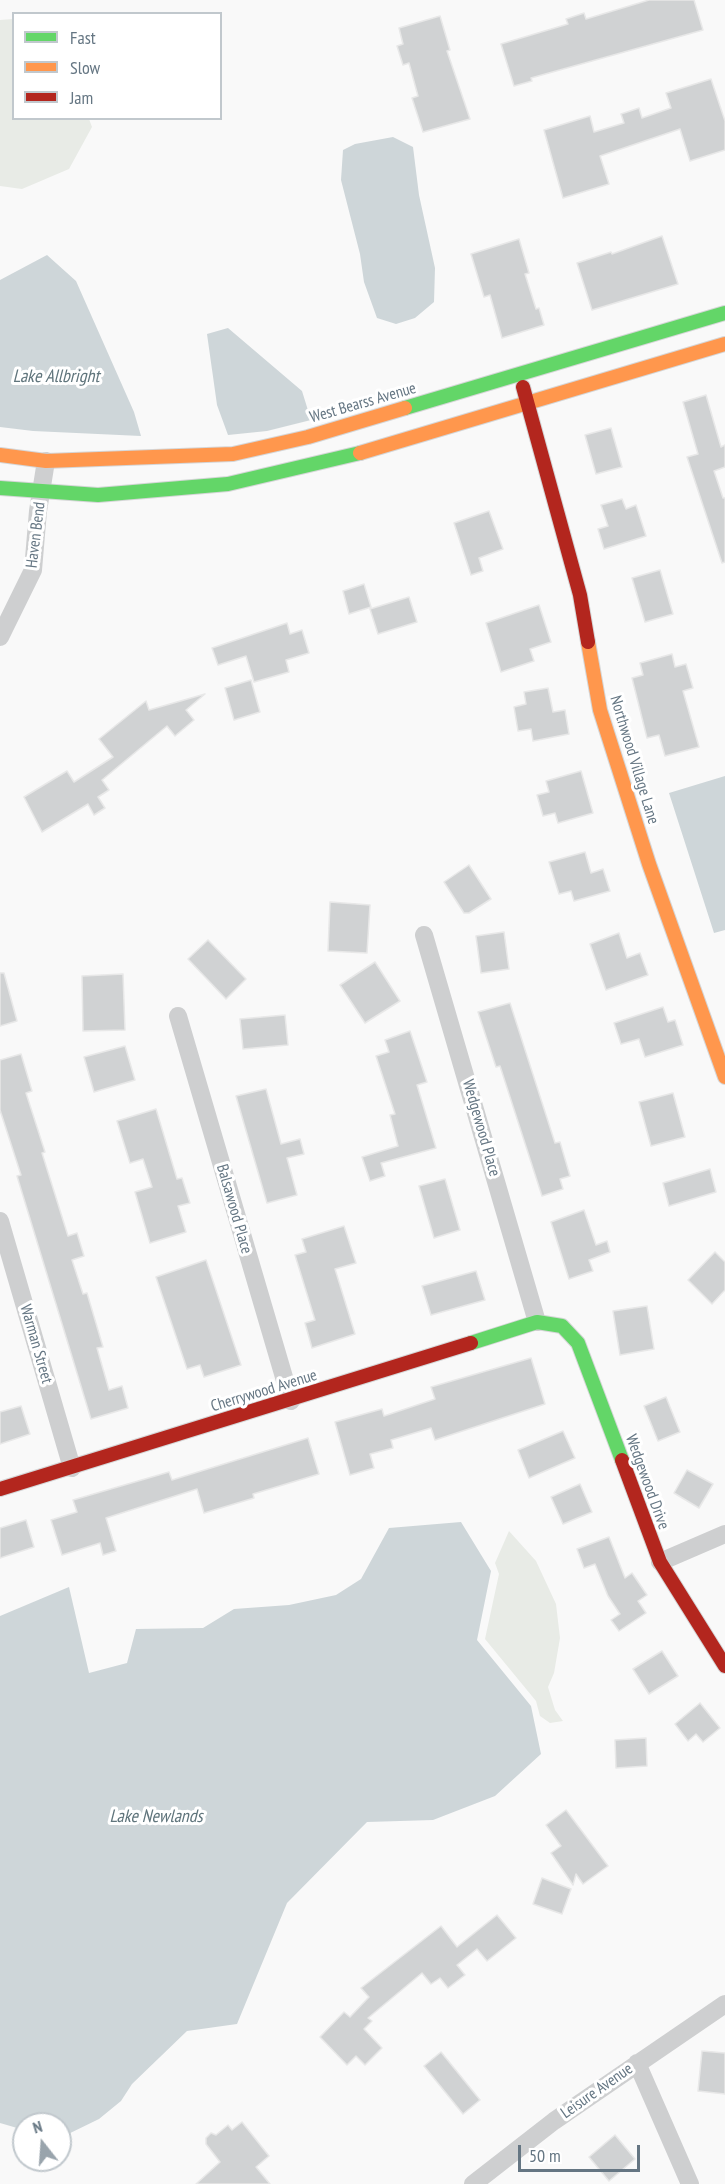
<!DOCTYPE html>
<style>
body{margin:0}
#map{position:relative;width:725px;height:2184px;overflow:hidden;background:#f9f9f9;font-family:"PT Sans Narrow",sans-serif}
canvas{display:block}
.legend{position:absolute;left:12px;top:12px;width:210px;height:108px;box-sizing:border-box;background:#fff;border:2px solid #c1c8cd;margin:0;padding:8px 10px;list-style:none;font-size:18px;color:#657683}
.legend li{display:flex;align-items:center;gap:12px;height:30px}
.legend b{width:30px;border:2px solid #c1c8cd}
.north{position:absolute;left:12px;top:2112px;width:60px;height:60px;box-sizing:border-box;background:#fff;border:2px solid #c1c8cd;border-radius:50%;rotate:343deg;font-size:16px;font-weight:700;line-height:24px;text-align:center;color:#657683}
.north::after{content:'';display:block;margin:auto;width:21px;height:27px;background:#99a4ac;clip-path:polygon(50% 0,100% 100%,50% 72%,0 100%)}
.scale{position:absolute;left:518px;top:2145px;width:122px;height:27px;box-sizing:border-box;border:3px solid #657683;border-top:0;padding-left:8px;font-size:18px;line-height:21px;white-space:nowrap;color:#657683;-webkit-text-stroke:4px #fff;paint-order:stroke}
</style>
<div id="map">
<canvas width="725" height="2184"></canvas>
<ul class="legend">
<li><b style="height:8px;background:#63d668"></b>Fast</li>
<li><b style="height:8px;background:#ff974d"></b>Slow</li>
<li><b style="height:8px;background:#b3261e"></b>Jam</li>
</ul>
<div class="north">N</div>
<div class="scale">50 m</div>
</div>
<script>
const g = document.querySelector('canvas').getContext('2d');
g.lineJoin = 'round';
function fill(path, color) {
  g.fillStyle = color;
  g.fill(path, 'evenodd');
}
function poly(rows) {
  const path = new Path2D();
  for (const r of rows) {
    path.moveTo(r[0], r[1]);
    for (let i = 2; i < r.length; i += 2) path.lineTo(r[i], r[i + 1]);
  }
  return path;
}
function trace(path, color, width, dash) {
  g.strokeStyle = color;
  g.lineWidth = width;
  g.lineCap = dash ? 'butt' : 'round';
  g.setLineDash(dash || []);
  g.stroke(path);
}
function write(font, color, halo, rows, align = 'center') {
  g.font = font + ' "PT Sans Narrow",sans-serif';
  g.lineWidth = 6;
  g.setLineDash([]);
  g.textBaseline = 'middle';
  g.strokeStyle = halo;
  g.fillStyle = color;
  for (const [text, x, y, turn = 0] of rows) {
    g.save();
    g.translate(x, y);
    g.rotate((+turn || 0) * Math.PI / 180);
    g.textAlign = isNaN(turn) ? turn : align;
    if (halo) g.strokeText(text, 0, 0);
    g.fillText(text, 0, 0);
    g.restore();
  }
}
const green = poly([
 [13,19,14,118,89,119,92,127,69,169,22,189,0,186,0,20],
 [509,1531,536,1561,556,1604,560,1638,554,1673,548,1687,555,1710,563,1721,550,1723,540,1716,536,1701,485,1639,499,1574,495,1563]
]);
const water = poly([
 [393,137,413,147,419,195,435,268,434,302,415,318,396,324,377,318,364,282,360,254,341,180,343,150,355,144],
 [47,255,76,281,134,412,141,436,33,431,0,427,0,280],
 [228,328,302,391,311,420,267,431,228,435,217,405,207,334],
 [725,776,725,930,714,933,669,793],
 [461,1522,491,1571,477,1640,531,1706,541,1754,495,1796,433,1820,367,1822,287,1903,237,2024,187,2031,132,2084,121,2101,99,2119,60,2138,60,2124,24,2124,24,2130,0,2123,0,1616,69,1587,89,1673,127,1663,136,1629,203,1628,234,1609,289,1605,336,1595,361,1579,389,1528]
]);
const building = poly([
 [649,0,694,0,703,30,531,78,532,81,514,86,501,44,568,24,566,19,584,13,586,19,649,0],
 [440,16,450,50,447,51,470,119,423,132,412,98,418,96,409,63,403,65,397,46,403,44,399,28,440,16],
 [711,79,725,121,725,150,690,161,680,129,600,156,609,184,563,198,544,130,590,116,594,132,624,123,621,114,639,108,642,118,671,108,666,93,711,79],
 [662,236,678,284,592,310,577,263,611,252,612,254,662,236],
 [519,239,529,273,525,274,536,309,539,308,544,325,502,338,490,295,484,297,471,254,519,239],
 [706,395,721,447,725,445,725,467,714,471,723,498,725,498,725,562,722,563,687,457,698,454,683,402,706,395],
 [611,428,622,467,596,474,585,435,611,428],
 [622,499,626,509,636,505,646,536,604,549,598,529,608,526,601,505,622,499],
 [489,511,503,549,479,558,483,571,471,575,454,523,489,511],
 [660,570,673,614,645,622,632,578,660,570],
 [364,584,371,607,349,614,343,591,364,584],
 [409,597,417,622,378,634,370,609,409,597],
 [539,605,551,642,530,649,534,661,501,672,486,623,539,605],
 [287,623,290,634,302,630,309,653,286,660,289,672,254,682,246,656,218,665,212,648,287,623],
 [672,654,675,667,686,664,693,688,683,691,699,747,665,756,659,735,647,738,632,678,643,675,640,663,672,654],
 [251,680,260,712,234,720,225,688,251,680],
 [548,688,553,712,565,710,569,734,533,741,531,729,518,731,514,707,526,704,524,692,548,688],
 [205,694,186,710,194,720,175,736,167,726,102,780,109,790,98,797,105,808,94,815,88,804,42,832,24,797,67,771,74,782,113,757,99,739,146,701,149,710,205,694],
 [581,771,593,813,558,823,555,813,543,816,537,795,549,792,546,781,581,771],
 [585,852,591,873,603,869,610,891,574,901,571,891,559,894,549,862,585,852],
 [469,865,491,899,469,913,464,913,444,882,469,865],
 [330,902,370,905,367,953,328,951,330,902],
 [504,932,509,969,481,973,476,936,504,932],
 [619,933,627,958,640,953,648,975,606,990,590,944,619,933],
 [208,940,246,979,226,999,188,959,208,940],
 [375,962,400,1001,365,1023,340,985,375,962],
 [0,973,4,973,17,1021,0,1026,0,973],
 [123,974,125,1030,83,1031,82,976,123,974],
 [510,1003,555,1143,560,1142,570,1176,560,1179,563,1189,542,1196,500,1066,496,1067,478,1012,510,1003],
 [663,1007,668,1022,675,1020,683,1045,645,1057,639,1039,621,1044,614,1023,663,1007],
 [285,1015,288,1045,243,1049,240,1019,285,1015],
 [410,1031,427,1082,417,1085,436,1148,381,1163,385,1176,370,1181,362,1157,398,1146,390,1115,395,1114,376,1056,389,1052,385,1040,410,1031],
 [125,1046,135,1080,94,1092,84,1057,125,1046],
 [21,1054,32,1091,26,1093,45,1152,42,1153,68,1236,77,1233,84,1256,72,1260,83,1294,87,1293,103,1347,97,1348,109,1390,122,1386,128,1408,91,1419,17,1176,21,1175,0,1110,0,1060,21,1054],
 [266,1089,281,1144,300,1139,304,1154,287,1158,297,1195,267,1203,236,1096,266,1089],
 [673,1093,685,1137,651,1146,639,1102,673,1093],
 [156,1109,177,1179,182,1178,190,1203,178,1206,186,1232,150,1243,135,1192,152,1187,143,1159,130,1163,117,1121,156,1109],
 [710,1169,716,1192,669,1206,663,1183,710,1169],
 [445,1179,460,1230,434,1238,419,1186,445,1179],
 [584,1210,596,1245,607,1241,610,1252,589,1260,593,1271,569,1279,551,1222,584,1210],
 [344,1226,356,1263,335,1269,355,1334,312,1348,305,1323,315,1320,295,1255,306,1252,302,1239,344,1226],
 [715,1252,725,1262,725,1290,712,1304,688,1280,715,1252],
 [206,1260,241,1365,204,1377,200,1365,187,1369,156,1277,206,1260],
 [476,1271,485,1300,431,1315,422,1286,476,1271],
 [647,1306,654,1349,620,1355,613,1311,647,1306],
 [531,1358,545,1404,435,1440,431,1428,391,1440,393,1448,370,1454,374,1468,350,1475,335,1422,382,1409,384,1416,435,1399,431,1387,531,1358],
 [666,1397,680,1432,658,1441,644,1406,666,1397],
 [21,1406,30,1434,0,1444,0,1412,21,1406],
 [563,1431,575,1458,529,1478,518,1450,563,1431],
 [308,1438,319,1474,253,1494,254,1498,204,1513,197,1489,106,1518,116,1551,103,1555,100,1543,62,1555,51,1520,77,1512,73,1500,169,1472,172,1480,308,1438],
 [687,1470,713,1484,699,1508,674,1493,687,1470],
 [580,1484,592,1512,563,1524,551,1497,580,1484],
 [26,1520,34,1547,0,1558,0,1528,26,1520],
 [609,1537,625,1578,632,1573,647,1595,638,1601,646,1613,619,1631,611,1620,620,1614,608,1596,595,1564,584,1568,577,1549,609,1537],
 [662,1651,678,1676,649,1694,633,1669,662,1651],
 [700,1703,720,1728,703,1742,696,1734,688,1741,675,1724,700,1703],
 [646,1738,647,1766,616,1768,615,1740,646,1738],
 [566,1810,608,1866,583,1884,576,1874,573,1885,551,1853,561,1846,546,1825,566,1810],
 [542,1878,571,1889,562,1914,533,1904,542,1878],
 [497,1915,516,1938,487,1961,477,1949,457,1965,465,1975,448,1988,440,1978,431,1984,422,1973,368,2018,372,2021,364,2029,382,2048,365,2065,356,2056,347,2065,320,2037,344,2012,350,2017,369,1997,361,1988,441,1926,457,1947,497,1915],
 [702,2051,725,2053,725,2094,698,2091,702,2051],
 [441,2052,480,2100,463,2114,424,2066,441,2052],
 [242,2122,269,2156,256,2167,270,2184,196,2184,220,2162,206,2144,206,2138,211,2133,216,2135,228,2125,232,2130,242,2122],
 [615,2135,635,2159,609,2181,589,2157,615,2135]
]);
const street = poly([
 [0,637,33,570,38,511,46,461],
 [424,935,537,1322],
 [178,1016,291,1401],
 [0,1221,72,1468],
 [660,1562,725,1534],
 [637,2063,690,2184],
 [473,2184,554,2121,725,2004]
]);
const fast = poly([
 [405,408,725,313],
 [0,488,98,495,228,484,360,453],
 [471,1343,537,1322,562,1326,578,1343,622,1460]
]);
const slow = poly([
 [360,453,725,344],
 [0,455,46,461,233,454,308,437,405,408],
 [588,642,600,710,649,864,725,1077]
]);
const jam = poly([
 [523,387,580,595,588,642],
 [622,1460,660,1562,725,1666],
 [0,1489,471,1343]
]);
const streetNames = [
 ["West Bearss Avenue",363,403,-16],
 ["Haven Bend",36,535,-83],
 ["Northwood Village Lane",634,760,73],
 ["Wedgewood Place",481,1128,74],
 ["Balsawood Place",234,1209,74],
 ["Warman Street",36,1344,74],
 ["Cherrywood Avenue",264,1391,-17],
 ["Wedgewood Drive",647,1482,70],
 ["Leisure Avenue",597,2091,-35]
];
const waterNames = [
 ["Lake Allbright",56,377],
 ["Lake Newlands",156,1817]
];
fill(green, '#e8ebe6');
fill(water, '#ced6d9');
fill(building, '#d0d2d3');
trace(building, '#e8e8e8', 1.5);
trace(fast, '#d5d6d7', 16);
trace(slow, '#d5d6d7', 16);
trace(jam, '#d5d6d7', 16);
trace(street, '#cecfd0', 18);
trace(fast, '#63d668', 14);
trace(slow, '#ff974d', 14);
trace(jam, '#b3261e', 14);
write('16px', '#657683', '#fff', streetNames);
write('italic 18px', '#60757c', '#fff', waterNames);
</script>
